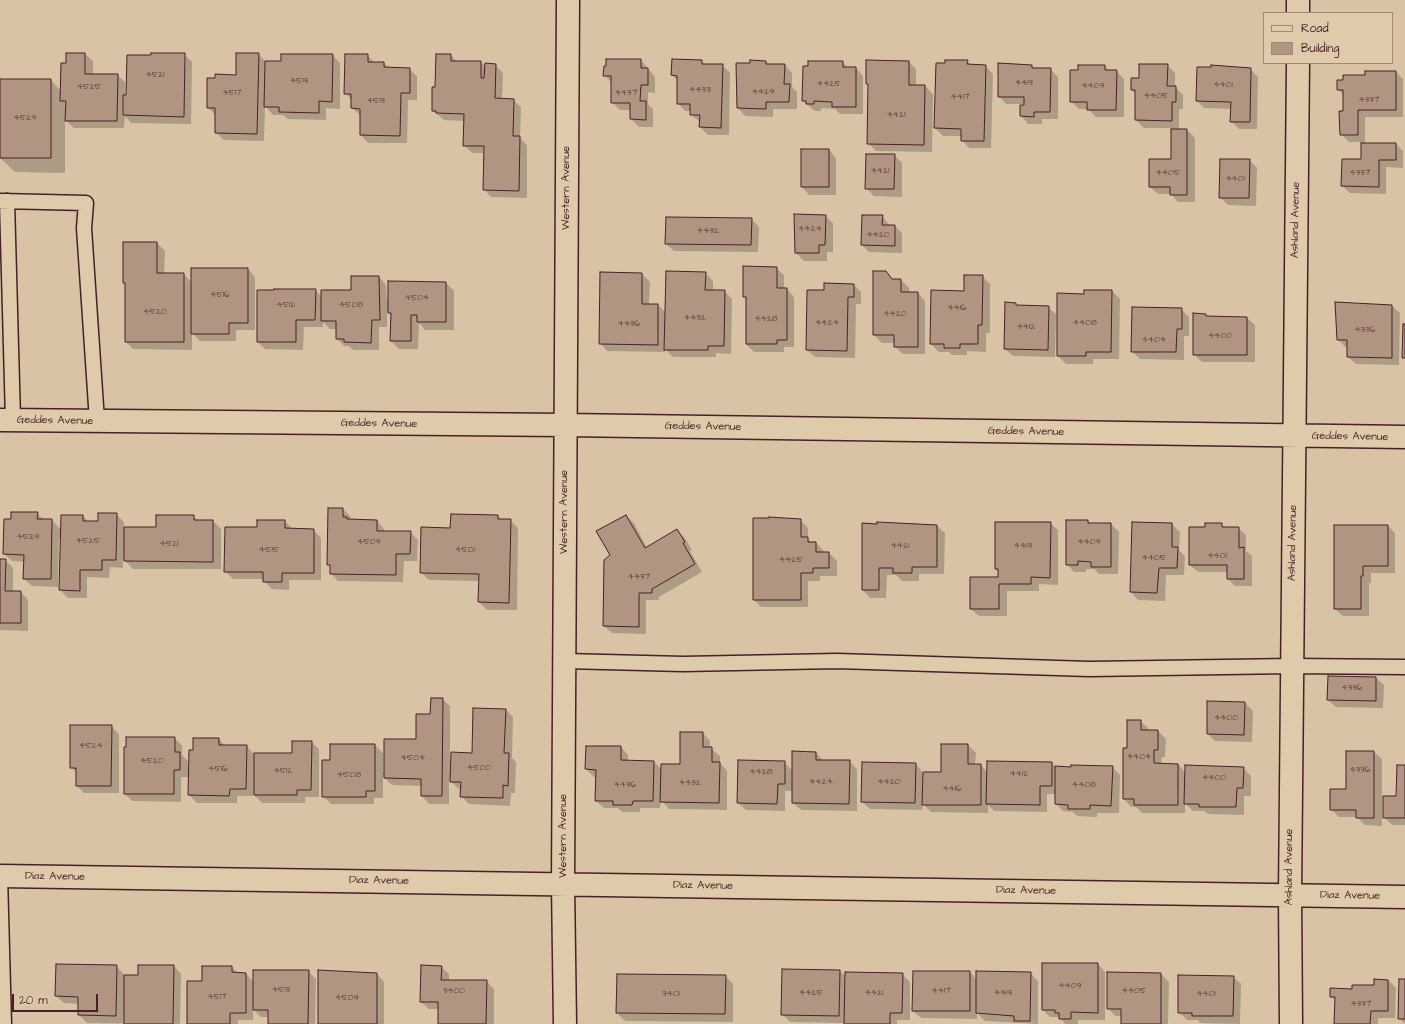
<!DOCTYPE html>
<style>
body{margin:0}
#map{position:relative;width:1405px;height:1024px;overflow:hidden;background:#d8c4a4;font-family:"Architects Daughter",sans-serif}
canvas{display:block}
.legend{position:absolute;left:1263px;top:12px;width:130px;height:52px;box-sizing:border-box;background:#decba9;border:1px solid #a38677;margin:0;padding:5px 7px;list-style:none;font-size:12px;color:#4a1f2b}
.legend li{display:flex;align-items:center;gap:8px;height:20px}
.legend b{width:20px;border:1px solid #a38677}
.scale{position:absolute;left:12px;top:994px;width:86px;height:18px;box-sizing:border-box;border:2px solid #4a1f2b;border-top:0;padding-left:5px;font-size:12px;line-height:14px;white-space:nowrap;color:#4a1f2b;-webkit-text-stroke:3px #decba9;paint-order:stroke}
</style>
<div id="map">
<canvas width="1405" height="1024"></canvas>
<ul class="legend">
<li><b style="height:5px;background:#decba9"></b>Road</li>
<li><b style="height:11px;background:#b09682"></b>Building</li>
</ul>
<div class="scale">20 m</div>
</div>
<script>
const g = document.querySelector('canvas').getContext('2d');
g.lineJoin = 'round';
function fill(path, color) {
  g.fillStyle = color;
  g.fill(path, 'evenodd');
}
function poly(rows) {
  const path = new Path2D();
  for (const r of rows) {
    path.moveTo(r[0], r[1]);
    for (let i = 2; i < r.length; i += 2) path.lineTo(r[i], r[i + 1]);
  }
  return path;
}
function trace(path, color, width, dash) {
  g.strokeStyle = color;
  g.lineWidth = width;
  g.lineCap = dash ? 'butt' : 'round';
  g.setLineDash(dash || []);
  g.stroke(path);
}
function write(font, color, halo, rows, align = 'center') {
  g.font = font + ' "Architects Daughter",sans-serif';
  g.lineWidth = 3.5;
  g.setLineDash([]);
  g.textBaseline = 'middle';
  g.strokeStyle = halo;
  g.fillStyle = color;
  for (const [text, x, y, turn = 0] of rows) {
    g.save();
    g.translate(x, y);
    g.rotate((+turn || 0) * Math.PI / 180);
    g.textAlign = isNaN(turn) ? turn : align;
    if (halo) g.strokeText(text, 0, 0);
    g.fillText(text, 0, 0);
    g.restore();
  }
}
const shadow = poly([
 [85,54,93,61,93,75,117,75,125,82,125,96,184,54,192,62,191,124,131,123,125,116,124,128,74,128,65,120,65,173,15,172,0,158,51,80,61,91,67,64],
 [258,54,266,62,282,62,332,55,340,63,340,109,326,108,326,120,288,119,283,115,273,115,265,106,264,141,224,140,216,133,215,115,208,107],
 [367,55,375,63,384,63,389,68,409,69,417,76,417,100,408,100,407,143,368,143,361,135,361,116,352,108,352,100,345,93],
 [451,55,457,62,481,62,486,67,495,65,503,73,502,99,513,100,521,107,520,138,527,145,527,198,491,197,484,189,484,153,472,153,464,145,465,121,444,120,433,111,436,89],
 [641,60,655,77,655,93,648,92,648,104,653,109,653,127,639,127,631,119,631,110,620,110,612,102,612,83,604,75],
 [701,61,705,65,722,65,730,73,729,135,708,135,700,127,700,122,691,115,691,111,685,111,678,103,678,81,672,75],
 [751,61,766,62,769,65,785,65,792,73,792,87,797,92,797,109,773,109,773,117,745,116,738,108],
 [867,61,909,62,916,69,916,86,925,86,933,94,932,152,876,151,868,143,869,86,867,84],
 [967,61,972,66,985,66,993,74,991,148,969,148,962,140,962,136,943,136,935,128,946,64],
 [842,62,848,68,856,68,863,76,863,114,840,114,835,109,821,108,821,111,815,111,803,101],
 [1167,65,1175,73,1175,87,1183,95,1183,109,1179,109,1179,130,1187,130,1195,138,1195,202,1178,202,1171,194,1158,194,1150,187,1172,160,1172,128,1144,128,1136,120,1136,94,1132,90,1140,79],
 [1031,66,1034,69,1050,69,1058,77,1058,119,1042,119,1042,124,1028,124,1021,116,1025,104,1006,104,999,96],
 [1105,66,1109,71,1116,71,1124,79,1124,117,1096,117,1088,109,1079,109,1071,101],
 [1250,69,1258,77,1257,129,1239,129,1231,121,1232,109,1204,108,1197,101],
 [1396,72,1403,79,1403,117,1365,117,1365,144,1396,144,1403,151,1403,168,1386,167,1386,194,1350,193,1342,186,1362,160,1362,142,1349,142,1341,134,1344,95,1338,89,1344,81],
 [802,150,829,150,836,158,836,195,809,195,802,187],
 [894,155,902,163,902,197,874,196,866,188],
 [1249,160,1257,168,1256,206,1228,205,1221,198],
 [825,216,833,223,833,252,827,252,827,261,804,261,796,253],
 [882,216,890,226,895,226,902,233,902,253,869,252,862,245],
 [751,219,759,227,758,252,674,251,666,244],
 [124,243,157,243,165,251,164,274,184,274,192,283,248,269,255,277,255,330,236,330,236,341,200,341,192,333,192,350,133,349,126,342,126,285,124,282],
 [776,268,784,275,784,289,787,289,794,297,794,347,784,347,784,352,754,352,746,344,747,299,744,297],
 [886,272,893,280,901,280,909,288,909,293,918,293,925,301,925,354,903,354,895,347,895,343,882,343,874,335],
 [705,273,713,281,713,291,724,291,732,299,731,354,716,353,716,357,673,357,665,349,665,352,607,351,600,343,642,274,650,282,649,305,658,305,666,313],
 [982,276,990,284,990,333,986,333,986,352,967,351,967,355,952,355,949,352,939,352,931,344,965,292],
 [379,277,386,285,387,300,389,300,389,282,446,283,454,291,454,330,425,330,419,323,418,349,399,349,391,341,392,316,387,311,387,327,379,327,379,350,353,350,349,346,344,346,337,339,337,329,330,329,323,322,323,327,304,327,303,350,265,349,258,342,315,290,322,297,352,291],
 [854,285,861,292,861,304,856,304,855,358,815,357,807,350],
 [1112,291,1120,299,1119,359,1093,359,1093,364,1066,364,1058,356,1085,295],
 [1336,303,1392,306,1400,313,1399,365,1356,364,1348,357,1348,347,1345,347,1338,339],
 [1016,304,1018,306,1048,307,1056,314,1055,357,1013,356,1005,349],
 [1181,309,1189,317,1189,336,1184,336,1184,360,1140,359,1132,351],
 [1206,315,1208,317,1247,318,1255,325,1255,362,1202,362,1194,354],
 [343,509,351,517,350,520,377,521,384,529,384,532,410,532,418,540,417,561,404,561,403,582,338,581,331,573,331,567,328,564],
 [37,513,44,520,52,520,61,530,83,516,89,522,99,522,116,514,124,522,124,528,157,528,193,516,198,521,213,521,221,529,221,569,133,569,123,559,123,568,110,567,109,578,87,577,87,598,68,598,60,590,61,538,59,538,58,587,32,586,24,579,25,562,12,561,4,554,12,520],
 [452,515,498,516,502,520,510,520,518,528,517,610,487,610,479,602,479,581,429,580,421,572,451,529],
 [626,516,634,523,647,548,677,531,685,538,692,550,690,551,702,572,659,597,659,600,646,600,646,634,612,633,604,626,611,555],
 [787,518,789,520,800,520,808,528,808,539,812,543,816,543,824,551,824,553,829,553,837,561,837,576,820,576,820,581,808,581,808,607,761,607,754,600,754,519],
 [285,521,293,530,313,530,321,538,321,580,289,580,289,590,272,589,264,581,264,579,233,579,225,571,258,528],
 [1088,521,1091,524,1111,524,1119,532,1118,574,1099,574,1094,569,1086,569,1086,572,1074,572,1067,564],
 [916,523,918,526,937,526,945,533,944,574,919,574,919,581,902,581,896,575,887,575,886,598,870,598,863,590,863,524],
 [996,523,1050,523,1058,530,1058,585,1039,584,1039,591,1007,591,1007,616,979,616,971,609,999,578,999,572,996,569],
 [1172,524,1180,532,1179,550,1185,556,1184,575,1166,575,1165,601,1138,600,1131,592],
 [1221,524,1224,528,1238,528,1246,535,1246,551,1252,556,1252,586,1235,586,1228,579,1228,572,1198,572,1190,565],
 [1388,526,1395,533,1395,573,1371,573,1371,583,1369,583,1369,616,1343,616,1335,609],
 [0,560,5,560,13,568,13,592,21,592,28,600,28,631,0,630],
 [1376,678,1384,685,1383,708,1336,707,1328,700],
 [442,699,450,706,450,765,473,754,506,710,513,717,512,758,516,762,515,793,511,793,510,806,469,804,461,796,462,789,459,789,449,780,449,804,429,804,422,796,422,786,392,785,383,776,383,798,374,798,374,804,331,804,323,796,331,761,331,745,375,745,383,753,383,772,385,772,417,740],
 [1245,703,1253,711,1252,742,1215,741,1208,734],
 [1140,721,1148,728,1148,731,1158,731,1166,739,1165,757,1162,757,1161,764,1178,764,1186,773,1243,768,1251,776,1251,796,1244,796,1244,815,1208,814,1204,811,1193,811,1185,803,1185,813,1142,813,1136,807,1131,807,1124,799,1128,749],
 [111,726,119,734,119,793,84,793,77,786,77,773,71,767],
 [703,733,710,741,710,748,720,756,720,763,727,771,727,810,669,809,661,800,660,808,640,808,640,812,622,812,618,808,604,808,596,801,597,777,594,777,586,769,621,747,628,755,628,761,654,762,662,770,681,765],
 [174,738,182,745,182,755,188,761,188,777,181,777,181,802,132,801,125,794],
 [219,739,225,746,246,746,254,754,293,754,311,742,319,749,319,797,305,797,305,803,262,803,253,794,253,796,237,796,237,803,197,803,189,795],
 [968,745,976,753,975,765,981,765,987,772,1052,763,1056,767,1112,767,1120,775,1119,813,1097,813,1097,817,1077,816,1073,812,1063,811,1056,804,1056,794,1047,794,1047,812,994,811,988,805,988,813,931,812,923,804,922,810,870,809,862,802,916,764,923,773,942,773],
 [793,752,816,753,824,761,849,761,857,769,857,811,801,810,793,803,793,791,785,791,785,811,746,810,738,803,784,762,793,771],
 [1374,752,1382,759,1382,826,1365,825,1357,817,1339,817,1331,809,1347,790],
 [1405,766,1405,825,1392,825,1384,817,1397,797],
 [1098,964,1105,972,1105,1020,1078,1020,1078,1024,1065,1024,1060,1017,1050,1017,1043,1010],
 [116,966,124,974,124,976,139,976,174,966,181,974,180,1024,87,1023,79,1015,79,1004,64,1003,56,996],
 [232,967,238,974,246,974,254,982,308,971,316,979,315,1024,269,1024,269,1017,261,1017,253,1009,253,1020,238,1020,238,1024,188,1024,203,982],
 [441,967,449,974,449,981,486,981,494,989,494,1024,439,1024,439,1009,429,1009,421,1002],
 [840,971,846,977,902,974,910,982,910,1020,897,1020,897,1024,790,1022,782,1014],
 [970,972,977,980,1030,973,1038,981,1038,1024,985,1021,977,1013,977,1019,921,1018,913,1011],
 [1108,973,1161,974,1169,982,1168,1024,1122,1024,1122,1016,1115,1016,1108,1008],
 [377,974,384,982,384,1024,319,1024],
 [725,976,733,984,733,1022,625,1021,617,1013],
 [1233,977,1241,984,1240,1024,1200,1023,1198,1020,1187,1020,1179,1012],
 [1388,980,1396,988,1395,1018,1378,1018,1378,1024,1335,1024,1336,1001,1331,997,1353,990,1375,986],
 [1405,980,1405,1024,1399,1018]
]);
const building = poly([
 [66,53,85,53,85,74,118,74,117,121,65,121,66,101,60,101,61,63,66,63,66,53],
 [151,53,185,53,184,117,123,115,123,95,126,95,127,55,151,55,151,53],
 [236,53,259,53,257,134,215,133,215,108,207,108,207,78,215,78,215,74,236,75,236,53],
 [281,54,333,54,332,102,319,101,319,113,279,112,279,107,264,107,265,61,281,61,281,54],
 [345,54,368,54,368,62,384,62,384,67,410,68,410,93,401,93,400,136,360,135,360,109,351,108,351,94,344,94,345,54],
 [436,54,451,54,451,61,481,61,481,78,484,78,485,63,496,64,495,98,514,99,513,136,520,136,519,191,483,190,484,146,463,146,464,114,436,113,436,111,432,111,432,87,435,87,436,54],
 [606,59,641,59,641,68,648,68,648,85,641,85,640,101,646,101,646,120,630,119,630,103,611,103,611,76,603,76,604,66,606,66,606,59],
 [672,59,702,60,702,64,723,64,721,128,699,127,700,115,690,115,690,104,677,104,677,76,671,75,672,59],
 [750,60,766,61,766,64,785,64,784,84,790,84,789,102,766,102,766,109,737,108,736,63,750,63,750,60],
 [866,60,909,61,909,85,925,85,924,145,867,144,868,84,866,84,866,60],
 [945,60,968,60,967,64,986,65,984,141,961,141,961,129,934,128,936,63,945,63,945,60],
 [808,61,843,61,843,67,856,67,856,107,832,107,832,102,814,101,814,104,806,104,806,101,802,101,803,66,808,66,808,61],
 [998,63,1032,65,1032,68,1051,68,1050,112,1034,112,1034,117,1020,116,1020,105,1024,105,1024,97,998,97,998,63],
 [1139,64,1168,64,1167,86,1176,86,1176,102,1172,102,1172,121,1135,120,1135,90,1131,90,1131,78,1139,78,1139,64],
 [1078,65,1105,65,1105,70,1117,70,1116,110,1087,110,1087,102,1070,102,1070,70,1078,70,1078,65],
 [1211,65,1251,68,1250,122,1230,122,1231,102,1196,101,1197,67,1211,67,1211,65],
 [1365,71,1396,71,1396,110,1358,110,1358,135,1340,135,1339,111,1343,111,1343,90,1337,90,1337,80,1343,80,1343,75,1365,75,1365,71],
 [0,79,51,79,51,158,0,158,0,79],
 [1171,129,1187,129,1187,195,1170,195,1170,187,1149,187,1149,159,1171,159,1171,129],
 [1361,143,1396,143,1396,160,1379,160,1379,187,1341,186,1342,159,1361,159,1361,143],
 [801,149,829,149,829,187,801,187,801,149],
 [866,154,895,154,894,189,865,189,866,154],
 [1220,159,1250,159,1249,198,1219,198,1220,159],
 [794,214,826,215,825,245,819,245,819,253,795,253,794,214],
 [862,215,883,215,882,225,895,225,895,246,861,245,862,215],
 [666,217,752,218,751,245,665,244,666,217],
 [123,242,157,242,157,273,184,273,184,342,125,342,125,283,123,283,123,242],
 [743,266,777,267,777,288,787,288,787,340,777,340,777,344,746,344,746,297,743,297,743,266],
 [191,268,248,268,248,323,229,323,229,334,191,334,191,268],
 [666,271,706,272,705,290,725,290,724,346,708,346,708,350,664,350,666,271],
 [873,271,886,271,892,279,901,279,901,292,918,292,918,347,894,347,894,335,873,335,873,271],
 [600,272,642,273,642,304,658,304,658,345,599,344,600,272],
 [964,275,983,275,982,325,978,325,978,344,960,344,960,348,944,348,944,344,930,344,931,290,964,291,964,275],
 [351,276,379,276,380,320,372,320,371,343,344,342,344,339,336,339,336,321,321,321,321,290,351,290,351,276],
 [388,281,446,282,446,322,417,322,417,315,411,315,411,341,390,341,391,313,388,313,388,281],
 [824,283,854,284,854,297,848,297,847,351,806,350,807,290,824,290,824,283],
 [274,289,316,289,315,320,296,320,296,342,257,342,257,290,274,290,274,289],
 [1084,290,1112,290,1111,352,1086,352,1086,356,1057,356,1057,293,1084,294,1084,290],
 [1005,302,1016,303,1016,305,1049,306,1048,350,1004,349,1005,302],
 [1335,302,1392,305,1392,358,1347,357,1347,340,1337,340,1335,302],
 [1132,307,1182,308,1182,329,1177,329,1176,352,1131,352,1132,307],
 [1193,313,1206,314,1206,316,1247,317,1247,355,1193,355,1193,313],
 [1403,324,1405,324,1405,358,1402,358,1403,324],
 [328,508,343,508,343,517,347,517,347,519,377,520,377,531,411,531,410,554,396,554,396,575,330,574,330,565,327,565,328,508],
 [11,512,38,512,37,519,52,519,51,579,23,579,24,555,3,554,4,519,11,519,11,512],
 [98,513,117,513,116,560,102,560,102,570,80,570,80,591,59,590,61,515,83,515,83,521,98,521,98,513],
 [451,514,498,515,498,519,511,519,509,603,478,602,479,574,420,573,421,527,450,528,451,514],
 [156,515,194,515,194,520,213,520,213,562,124,561,124,527,156,527,156,515],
 [626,515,645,548,677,529,685,542,683,543,695,564,652,589,652,593,639,593,639,627,603,626,604,560,610,555,596,531,626,515],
 [769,517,801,519,801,537,808,537,808,542,816,542,816,552,829,552,829,568,813,568,813,573,801,573,801,600,753,600,753,518,769,518,769,517],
 [257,520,285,520,285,528,314,529,314,573,282,573,282,582,263,582,263,572,224,572,225,527,257,527,257,520],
 [1066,520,1088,520,1088,523,1111,523,1111,567,1091,567,1091,562,1078,561,1078,565,1066,565,1066,520],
 [877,522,937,525,937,567,912,567,912,573,893,573,893,568,879,568,879,590,862,590,862,523,877,524,877,522],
 [995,522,1051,522,1050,578,1031,577,1031,584,999,584,999,609,970,609,970,577,998,577,998,569,995,569,995,522],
 [1132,522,1172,523,1172,547,1178,547,1177,568,1159,568,1157,593,1130,592,1132,522],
 [1205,523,1222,523,1222,527,1239,527,1239,548,1244,547,1244,579,1227,579,1227,565,1189,565,1189,527,1205,527,1205,523],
 [1334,525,1388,525,1388,566,1363,566,1363,576,1361,576,1361,609,1334,609,1334,525],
 [0,559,6,559,5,591,21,591,21,623,0,623,0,559],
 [1328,676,1376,677,1376,701,1327,700,1328,676],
 [431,698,443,698,442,796,421,796,421,779,384,778,384,739,416,739,416,714,430,714,431,698],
 [1207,701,1245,702,1244,735,1207,734,1207,701],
 [473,708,506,709,504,753,509,753,508,786,503,785,503,798,460,797,461,782,450,782,451,752,472,753,473,708],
 [1127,720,1141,720,1141,730,1158,730,1158,750,1154,750,1154,763,1178,764,1178,805,1134,805,1134,799,1123,799,1123,748,1127,748,1127,720],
 [70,725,112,725,111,786,76,786,76,768,70,768,70,725],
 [680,732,703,732,703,747,712,747,712,762,720,762,719,803,660,802,661,764,680,764,680,732],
 [126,737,175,737,175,752,180,752,180,770,174,770,174,794,124,794,124,747,126,747,126,737],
 [193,738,219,738,219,745,247,745,246,789,230,789,229,796,188,795,189,750,193,750,193,738],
 [292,741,312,741,311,790,297,790,297,795,254,795,254,753,292,753,292,741],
 [330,744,375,744,375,791,366,791,366,797,322,797,322,760,330,760,330,744],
 [941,744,968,744,968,764,981,764,981,805,922,805,923,772,941,772,941,744],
 [586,746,621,746,621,760,654,761,653,801,633,801,632,805,613,805,613,801,595,801,596,770,585,769,586,746],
 [792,751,816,752,816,760,850,760,849,804,792,803,792,751],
 [1346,751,1374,751,1374,818,1356,818,1356,810,1330,810,1330,789,1346,789,1346,751],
 [738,760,785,761,785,784,778,784,777,804,737,803,738,760],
 [987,761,1052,762,1052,786,1040,786,1040,805,986,804,987,761],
 [862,762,916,763,915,803,861,802,862,762],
 [1071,765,1113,766,1111,806,1090,805,1090,809,1068,809,1068,805,1055,804,1055,766,1071,767,1071,765],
 [1185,765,1244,767,1243,788,1237,788,1236,807,1199,807,1199,804,1184,804,1185,765],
 [1397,765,1405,765,1405,818,1383,818,1383,796,1396,796,1397,765],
 [1042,963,1098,963,1098,1013,1071,1012,1071,1019,1059,1019,1059,1013,1055,1013,1055,1010,1042,1010,1042,963],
 [56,964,117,965,116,1016,78,1015,78,997,55,996,56,964],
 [138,965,174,965,173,1024,124,1024,124,975,138,975,138,965],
 [421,965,442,966,441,980,487,980,486,1024,438,1024,438,1002,420,1002,421,965],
 [202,966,232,966,232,972,246,973,246,1013,230,1013,230,1024,187,1024,187,981,202,981,202,966],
 [782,969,840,970,839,1016,781,1015,782,969],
 [253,970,309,970,308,1024,268,1024,268,1010,253,1010,253,970],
 [318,970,377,973,377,1024,318,1024,318,970],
 [913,971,970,971,970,1011,912,1011,913,971],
 [976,971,1031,972,1030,1021,1014,1021,1014,1016,976,1013,976,971],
 [845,972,903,973,902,1013,890,1013,890,1024,844,1024,845,972],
 [1107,972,1161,973,1161,1024,1121,1024,1121,1009,1107,1009,1107,972],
 [617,974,726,975,725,1014,616,1013,617,974],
 [1178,975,1234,976,1233,1016,1192,1016,1192,1013,1178,1013,1178,975],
 [1374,979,1388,980,1388,1011,1371,1011,1370,1024,1334,1024,1335,997,1330,997,1330,988,1352,989,1352,985,1374,985,1374,979],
 [1399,979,1405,979,1405,1019,1398,1019,1399,979]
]);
const lane = poly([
 [0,201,86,203,84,228,97,421],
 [7,201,13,420],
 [565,661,683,664,837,661,1089,669,1292,666,1405,667],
 [0,876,4,1024]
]);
const street = poly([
 [1298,13,1298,0],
 [0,420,566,425,1405,437],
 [0,876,1405,897],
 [565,1024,563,884,568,0],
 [1291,1024,1290,895,1298,63]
]);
const numberNames = [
 ["4521",155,75],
 ["4513",299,81],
 ["4413",1024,83],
 ["4425",829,84],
 ["4401",1223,85],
 ["4409",1093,86],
 ["4525",89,87],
 ["4433",700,90],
 ["4429",763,92],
 ["4517",232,93],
 ["4437",626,93],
 ["4405",1156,96],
 ["4417",960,97],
 ["4337",1369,100],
 ["4513",376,101],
 ["4421",896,115],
 ["4529",25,118],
 ["4421",880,171],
 ["4405",1168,173],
 ["4337",1360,173],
 ["4401",1235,179],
 ["4424",810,229],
 ["4432",708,231],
 ["4420",878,235],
 ["4516",220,295],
 ["4504",417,298],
 ["4512",286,305],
 ["4508",351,305],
 ["4416",957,308],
 ["4520",155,312],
 ["4420",895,314],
 ["4432",695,318],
 ["4428",766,319],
 ["4424",827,323],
 ["4408",1085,323],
 ["4436",629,324],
 ["4412",1026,327],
 ["4336",1365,330],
 ["4400",1220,336],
 ["4404",1154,340],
 ["4529",28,537],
 ["4525",88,541],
 ["4509",369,542],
 ["4409",1089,542],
 ["4521",169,544],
 ["4421",900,546],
 ["4413",1023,546],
 ["4515",269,550],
 ["4501",465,550],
 ["4401",1217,556],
 ["4405",1154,558],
 ["4425",791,560],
 ["4437",639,577],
 ["4336",1352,688],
 ["4400",1226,718],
 ["4524",91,746],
 ["4404",1139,757],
 ["4504",413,758],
 ["4520",152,761],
 ["4500",479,768],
 ["4516",218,769],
 ["4336",1360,770],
 ["4512",283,771],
 ["4428",761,772],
 ["4412",1019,774],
 ["4508",349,775],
 ["4400",1214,778],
 ["4424",821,782],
 ["4420",889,782],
 ["4432",690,783],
 ["4436",625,785],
 ["4408",1084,785],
 ["4416",952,789],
 ["4409",1070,986],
 ["4513",281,990],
 ["3400",454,991],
 ["4417",941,991],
 ["4405",1134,991],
 ["4425",811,993],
 ["4421",874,993],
 ["4413",1003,993],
 ["3401",671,994],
 ["4401",1206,994],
 ["4517",217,997],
 ["4509",347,998],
 ["4337",1361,1004]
];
const streetNames = [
 ["Western Avenue",567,188,-90],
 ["Ashland Avenue",1296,220,-89],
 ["Geddes Avenue",55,421,1],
 ["Geddes Avenue",379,424,1],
 ["Geddes Avenue",703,427,1],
 ["Geddes Avenue",1026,432,1],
 ["Geddes Avenue",1350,437,1],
 ["Western Avenue",565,512,-90],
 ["Ashland Avenue",1293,543,-89],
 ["Western Avenue",564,836,-90],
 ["Ashland Avenue",1290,867,-90],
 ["Diaz Avenue",55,877,1],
 ["Diaz Avenue",379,881,1],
 ["Diaz Avenue",703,886,1],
 ["Diaz Avenue",1026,891,1],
 ["Diaz Avenue",1350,896,1]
];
fill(shadow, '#0003');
fill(building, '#b09682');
trace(building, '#4a1f2b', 1);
trace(lane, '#4a1f2b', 17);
trace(street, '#4a1f2b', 25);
trace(lane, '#decba9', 14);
trace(street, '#decba9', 22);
write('9px', '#643d41', null, numberNames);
write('11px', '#4a1f2b', '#decba9', streetNames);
</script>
